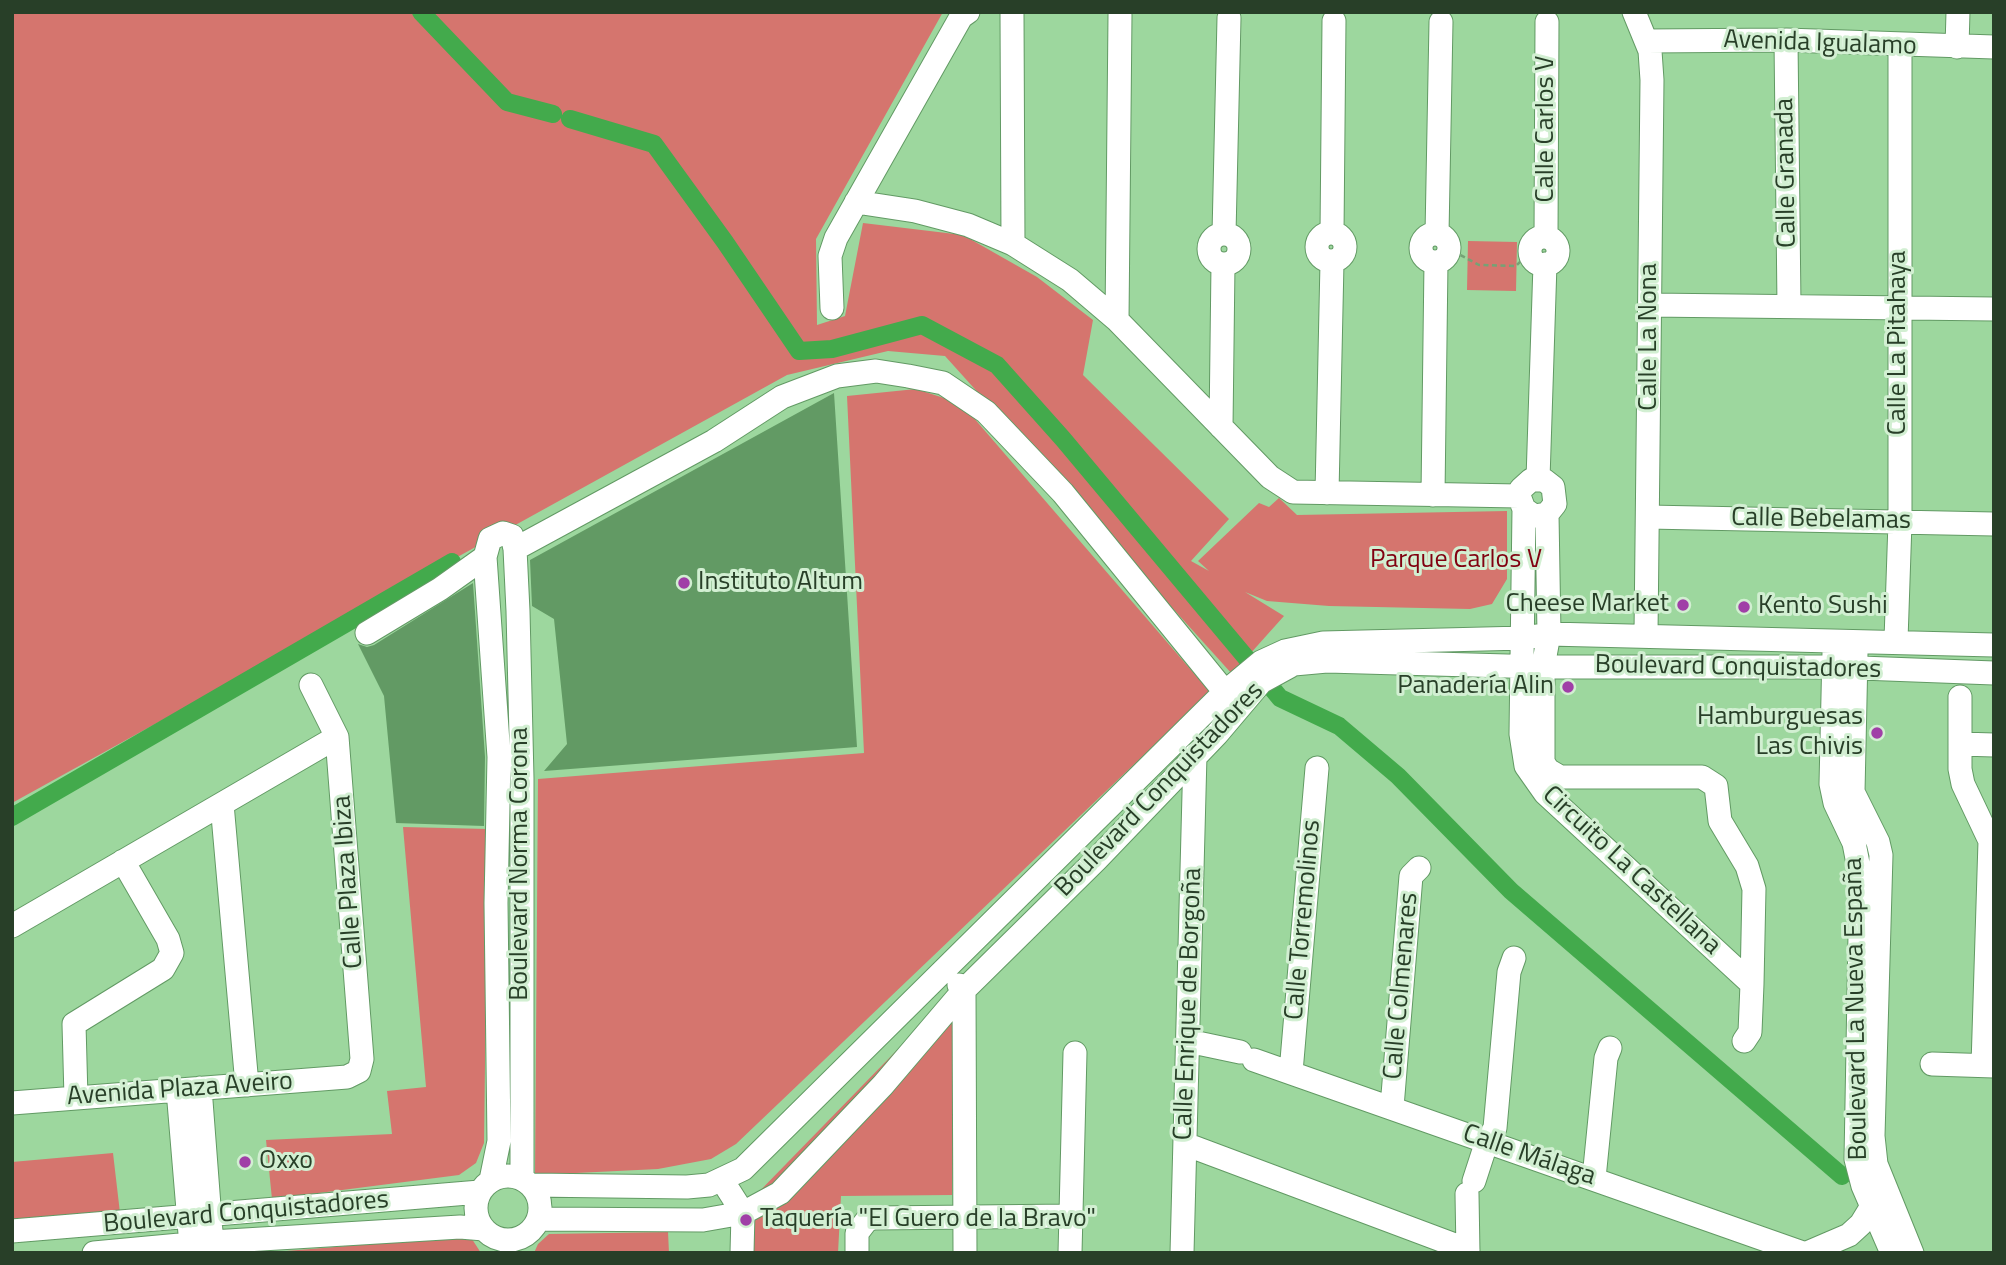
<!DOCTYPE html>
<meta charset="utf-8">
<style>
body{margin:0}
#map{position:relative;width:2006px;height:1265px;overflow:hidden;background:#9dd79e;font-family:"Titillium Web",sans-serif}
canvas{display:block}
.frame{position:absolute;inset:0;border:14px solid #283f28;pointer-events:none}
</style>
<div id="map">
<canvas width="2006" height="1265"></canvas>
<div class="frame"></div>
</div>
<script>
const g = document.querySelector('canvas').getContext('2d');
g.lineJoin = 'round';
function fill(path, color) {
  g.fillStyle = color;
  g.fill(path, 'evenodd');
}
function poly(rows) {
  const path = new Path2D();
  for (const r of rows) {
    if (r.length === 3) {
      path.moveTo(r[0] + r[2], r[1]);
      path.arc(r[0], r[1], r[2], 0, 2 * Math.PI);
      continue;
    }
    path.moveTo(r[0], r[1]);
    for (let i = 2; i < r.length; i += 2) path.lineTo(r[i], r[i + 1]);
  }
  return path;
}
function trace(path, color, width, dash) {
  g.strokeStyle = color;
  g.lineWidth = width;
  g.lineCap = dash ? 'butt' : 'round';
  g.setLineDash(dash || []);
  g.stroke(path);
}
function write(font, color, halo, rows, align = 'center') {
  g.font = font + ' "Titillium Web",sans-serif';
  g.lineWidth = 6;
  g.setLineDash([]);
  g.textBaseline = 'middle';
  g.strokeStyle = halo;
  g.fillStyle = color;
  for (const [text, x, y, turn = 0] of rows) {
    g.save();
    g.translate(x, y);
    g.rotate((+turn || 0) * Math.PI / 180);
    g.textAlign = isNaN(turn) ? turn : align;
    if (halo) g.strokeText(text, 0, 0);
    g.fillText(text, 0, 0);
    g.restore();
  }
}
const green = poly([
 [12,12,943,12,816,239,817,325,845,316,863,223,963,235,1037,277,1093,320,1083,375,1229,519,1191,561,1209,571,1198,561,1259,503,1269,507,1279,498,1297,515,1507,511,1507,579,1492,604,1470,609,1329,606,1267,601,1245,592,1284,616,1232,674,945,356,888,351,787,375,12,803],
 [1468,241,1517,242,1516,291,1467,290],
 [916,389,947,399,973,417,1210,692,736,1144,711,1159,658,1169,535,1175,538,779,864,753,847,396],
 [403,827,488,829,484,1143,476,1163,459,1175,272,1199,266,1140,392,1134,387,1091,426,1087],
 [932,1014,955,1016,952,1195,841,1196,838,1253,747,1253,750,1201],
 [113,1153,120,1213,12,1220,12,1162],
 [668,1232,669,1253,534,1253,538,1244,549,1234],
 [470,1236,481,1253,286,1253,286,1251]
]);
const canal = poly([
 [421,12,507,102,553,114],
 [570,119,654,144,725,242,799,351,832,349,922,325,997,365,1063,439,1248,660],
 [1271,687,1280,698,1339,726,1398,776,1511,891,1842,1176],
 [12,817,452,562]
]);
const building = poly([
 [834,393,857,747,544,771,567,744,554,619,532,606,530,560],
 [473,583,485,757,484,826,396,823,384,696,358,644,367,647,374,645]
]);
const path = poly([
 [1453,251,1479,265,1516,266,1528,254]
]);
const minor = poly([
 [1012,12,1013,244],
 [1634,12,1650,51,1652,80,1646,634],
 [1786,40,1789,306],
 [1646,41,1786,40,1994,47],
 [1957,47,1958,12],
 [856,202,915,211,968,225,1013,244,1070,280,1117,320,1270,477,1293,492,1519,496],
 [1331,247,14],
 [1332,233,1334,21],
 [1224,249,15],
 [1224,234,1229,18],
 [1437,234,1441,22],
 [1435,248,14],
 [1546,237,1547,22],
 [1544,251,14],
 [1650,305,1994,309],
 [832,308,830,256,836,238,961,17,968,12],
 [1117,320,1120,15],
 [1221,427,1223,264],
 [1538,479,1545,264],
 [1327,493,1332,262],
 [1433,495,1436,262],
 [1524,509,1534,516,1547,514,1555,504,1553,487,1544,480,1531,480,1521,489,1519,496,1524,509,1521,734,1526,766,1545,793,1752,984,1754,889,1747,866,1720,821,1716,786,1702,777,1560,777,1548,770,1543,762,1543,667,1549,634,1547,514],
 [1648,517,1994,524],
 [515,549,714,441,782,397,837,376,876,371,908,376,943,383,986,412,1063,493,1225,692],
 [367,633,440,589,485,557],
 [1896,640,1900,522,1900,46],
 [1834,652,1831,784,1835,803,1854,843,1861,879,1856,1159,1863,1186,1892,1253],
 [1856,654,1853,792,1878,842,1881,855,1873,1136,1876,1164,1912,1253],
 [1960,697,1960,769,1963,784,1990,841,1983,1065],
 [1960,744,1994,745],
 [222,804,247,1085],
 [12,926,337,737],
 [959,985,964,990,965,1253],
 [1188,1041,1240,1052],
 [1744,1041,1750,1032,1752,984],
 [1254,1060,1803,1253],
 [1932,1064,1994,1066],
 [1291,1072,1317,768],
 [200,1088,211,1232],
 [178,1090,190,1234],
 [76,1098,74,1024,163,969,172,953,168,939,123,861],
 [12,1103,347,1077,359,1071,362,1059,337,737,311,685],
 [1392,1107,1411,876,1419,868],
 [1185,1144,1468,1250],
 [508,1208,32],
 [1594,1178,1606,1058,1610,1048],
 [491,1180,499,1141,496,903,499,757,485,557,490,539,503,533,512,536,515,549,518,611,522,778,522,1178],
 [722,1180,743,1213,742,1253],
 [1474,1181,1486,1144,1495,1128,1509,972,1514,958],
 [532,1185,687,1187,709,1185,743,1169,1225,692,1261,662,1285,651,1323,643,1524,638,1549,634,1994,645],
 [1467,1194,1468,1253],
 [539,1219,703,1220,743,1213,780,1193,883,1085,964,990,1097,859,1217,734,1261,682,1294,664,1327,661,1543,667,1834,667,1994,673],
 [12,1231,480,1192],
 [94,1253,212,1242,460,1227,484,1229],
 [857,1253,857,1233,867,1220,874,1218,1071,1216],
 [1070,1253,1075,1053],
 [1182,1253,1195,755],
 [1807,1253,1849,1235,1861,1224,1872,1206,1881,1206]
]);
const markers = [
 [684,583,7,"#a03fa7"],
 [1683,605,7,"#a03fa7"],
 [1744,607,7,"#a03fa7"],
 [1568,687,7,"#a03fa7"],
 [1877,733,7,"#a03fa7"],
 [245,1162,7,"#a03fa7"],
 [746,1220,7,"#a03fa7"]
];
const streetNames = [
 ["Avenida Igualamo",1820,44,2],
 ["Calle Carlos V",1547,129,-90],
 ["Calle Granada",1787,173,-91],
 ["Calle La Nona",1650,337,-90],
 ["Calle La Pitahaya",1899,343,-90],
 ["Calle Bebelamas",1821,520,1],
 ["Boulevard Conquistadores",1738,668,1],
 ["Boulevard Conquistadores",1160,790,-46],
 ["Boulevard Norma Corona",521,864,-90],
 ["Circuito La Castellana",1631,871,43],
 ["Calle Plaza Ibiza",349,882,-94],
 ["Calle Torremolinos",1304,920,-85],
 ["Calle Colmenares",1402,986,-85],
 ["Calle Enrique de Borgoña",1189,1004,-88],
 ["Boulevard La Nueva España",1857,1009,-91],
 ["Avenida Plaza Aveiro",180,1090,-4],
 ["Calle Málaga",1529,1156,19],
 ["Boulevard Conquistadores",246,1213,-5]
];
const parkNames = [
 ["Parque Carlos V",1456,561]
];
const poiNames = [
 ["Instituto Altum",698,583],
 ["Cheese Market",1669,605,"right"],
 ["Kento Sushi",1758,607],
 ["Panadería Alin",1554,687,"right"],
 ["Hamburguesas",1863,718,"right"],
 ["Las Chivis",1863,748,"right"],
 ["Oxxo",259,1162],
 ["Taquería \"El Guero de la Bravo\"",760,1220]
];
fill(green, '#d5756e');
trace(canal, '#43aa4c', 18);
fill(building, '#629a64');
trace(minor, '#629a64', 25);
trace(path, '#75a275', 2.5, [5, 3.5]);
trace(minor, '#fff', 23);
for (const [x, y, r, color] of markers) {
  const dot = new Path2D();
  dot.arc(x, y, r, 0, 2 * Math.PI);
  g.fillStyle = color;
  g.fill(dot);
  trace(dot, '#d2efd2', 2.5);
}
write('26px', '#283f28', '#d2efd2', streetNames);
write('26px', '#810010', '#d2efd2', parkNames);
write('26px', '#283f28', '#d2efd2', poiNames, 'left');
</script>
